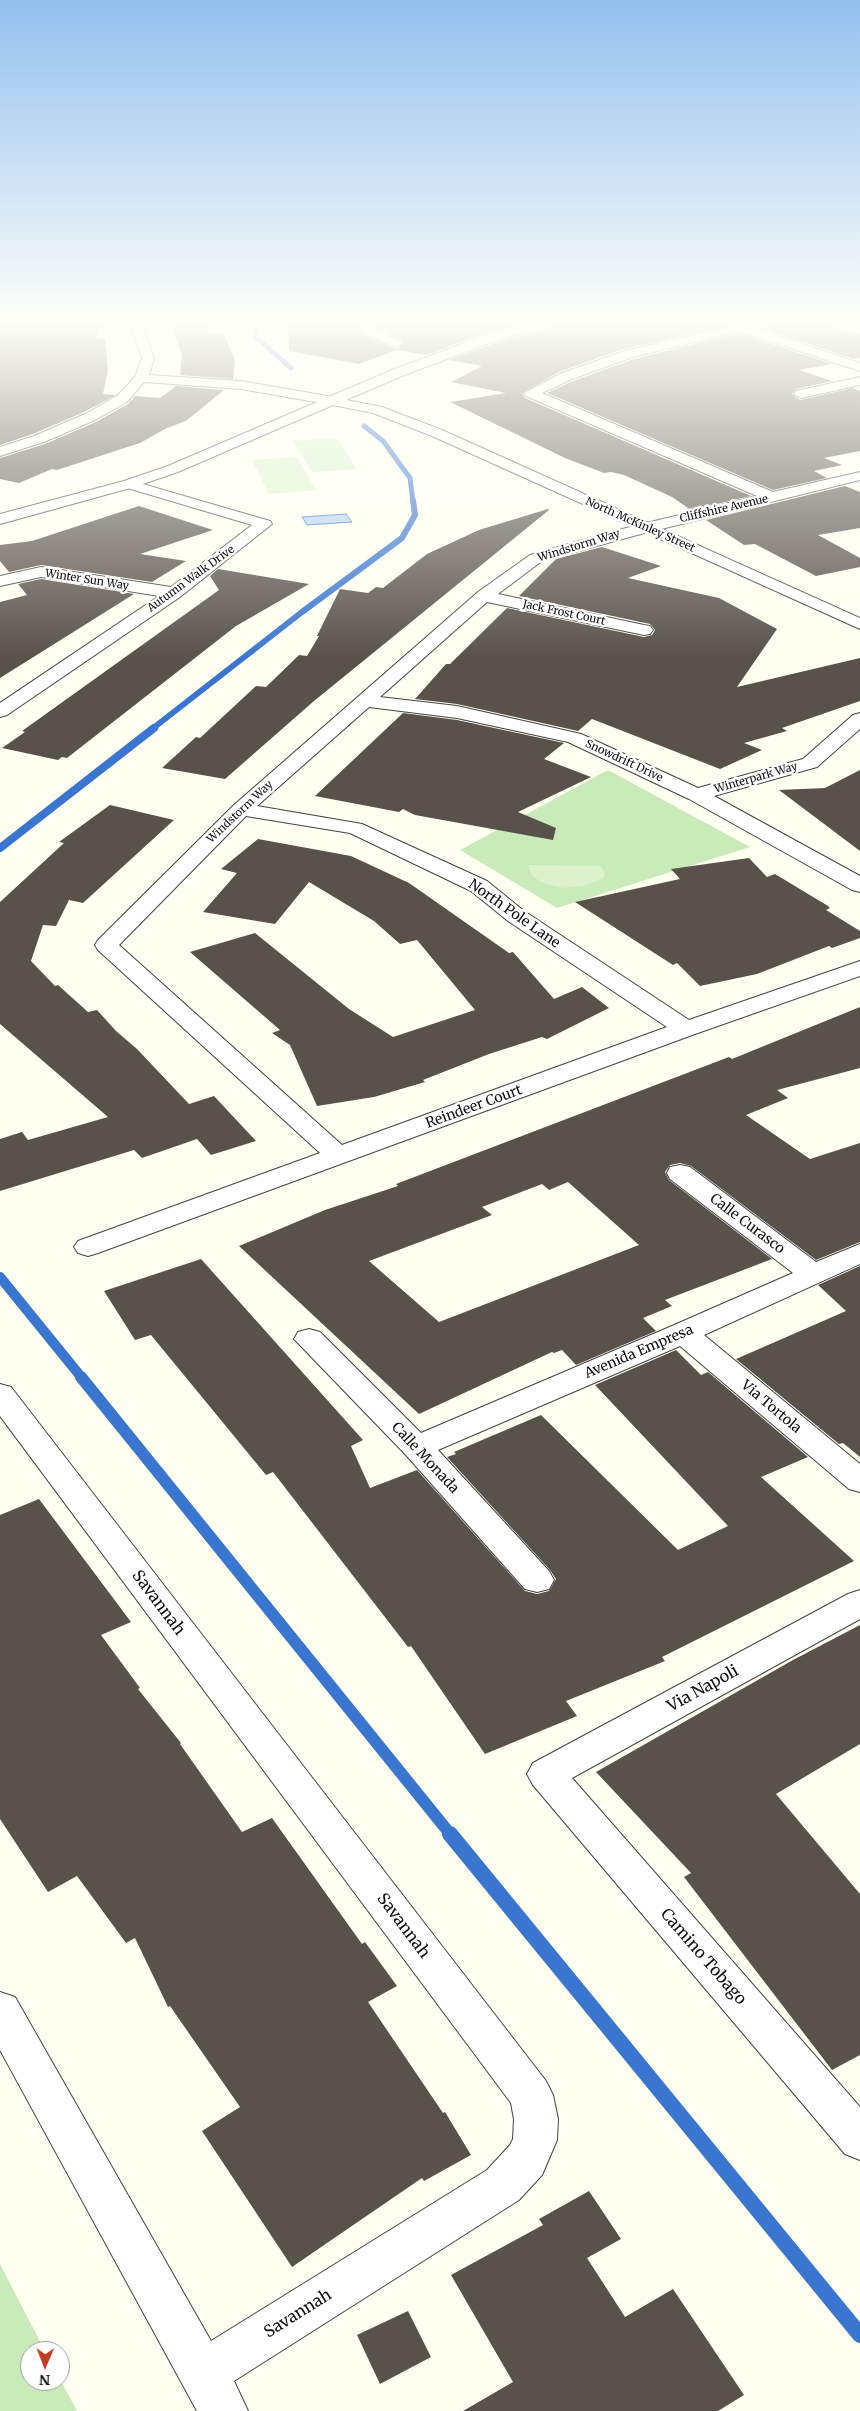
<!DOCTYPE html>
<style>
body{margin:0}
#map{position:relative;width:860px;height:2411px;overflow:hidden;background:#fffff1;font-family:Merriweather,serif}
canvas{display:block}
.north{position:absolute;left:20px;top:2341px;width:50px;height:50px;box-sizing:border-box;background:#fff;border:1px solid #9f9f9f;border-radius:50%;rotate:181deg;font-size:14px;font-weight:700;line-height:20px;text-align:center;color:#0f0f0f}
.north::after{content:'';display:block;margin:auto;width:18px;height:22px;background:#c23c23;clip-path:polygon(50% 0,100% 100%,50% 72%,0 100%)}
</style>
<div id="map">
<canvas width="860" height="2411"></canvas>
<div class="north">N</div>
</div>
<script>
const g = document.querySelector('canvas').getContext('2d');
g.lineJoin = 'round';
function fill(path, color) {
  g.fillStyle = color;
  g.fill(path, 'evenodd');
}
function poly(rows) {
  const path = new Path2D();
  for (const r of rows) {
    path.moveTo(r[0], r[1]);
    for (let i = 2; i < r.length; i += 2) path.lineTo(r[i], r[i + 1]);
  }
  return path;
}
function trace(path, color, width, dash) {
  g.strokeStyle = color;
  g.lineWidth = width;
  g.lineCap = dash ? 'butt' : 'round';
  g.setLineDash(dash || []);
  g.stroke(path);
}
function write(font, color, halo, rows, align = 'center') {
  g.font = font + ' Merriweather,serif';
  g.lineWidth = 5;
  g.setLineDash([]);
  g.textBaseline = 'middle';
  g.strokeStyle = halo;
  g.fillStyle = color;
  for (const [text, x, y, turn = 0] of rows) {
    g.save();
    g.translate(x, y);
    g.rotate((+turn || 0) * Math.PI / 180);
    g.textAlign = isNaN(turn) ? turn : align;
    if (halo) g.strokeText(text, 0, 0);
    g.fillText(text, 0, 0);
    g.restore();
  }
}
const green = poly([
 [608,770,750,847,557,908,460,850],
 [0,2264,45,2351,30,2351,30,2381,60,2381,60,2379,77,2411,0,2411]
]);
const pitch = poly([
 [337,438,357,469,312,472,293,441],
 [297,457,316,490,269,494,252,460],
 [528,865,601,866,605,874,604,878,583,886,564,888,546,884,533,877]
]);
const water = poly([
 [346,514,352,522,307,525,302,517,346,514]
]);
const streamFar5 = poly([
 [253,321,257,338,291,368],
 [364,426,383,441,410,478,413,502]
]);
const streamFar4 = poly([
 [152,729,302,612,402,538,415,515,413,500]
]);
const streamFar3 = poly([
 [0,848,154,728]
]);
const streamFar2 = poly([
 [0,1277,82,1378]
]);
const streamFar1 = poly([
 [81,1377,451,1835]
]);
const stream = poly([
 [450,1834,860,2335]
]);
const building = poly([
 [0,321,104,321,96,339,105,338,108,370,103,394,116,395,84,412,33,434,0,445],
 [288,321,350,321,363,335,397,349,405,342,367,321,534,321,485,333,426,355,397,350,359,364,289,351],
 [560,321,746,321,624,349,561,371,522,393,525,398,751,496,691,510,672,497,624,475,611,472,604,473,565,458,450,402,506,393,451,382,482,366,449,360,495,343,556,326],
 [776,321,819,321,860,334,860,358,854,359,761,328,772,326],
 [171,323,209,323,208,333,223,333,235,359,233,379,180,375,182,355],
 [739,333,832,364,799,370,832,381,796,389,792,394,800,400,853,388,860,391,860,451,824,458,842,465,814,471,827,478,773,490,547,393,573,381,634,359],
 [176,386,224,390,186,421,167,428,140,443,57,470,52,469,19,483,0,479,0,458,45,444,96,422,128,404,135,396,160,398],
 [845,486,860,492,860,528,818,535,860,558,860,567,816,576,755,544,744,545,706,520],
 [139,506,213,530,140,554,186,561,152,582,41,565,9,572,0,561,0,545,32,541],
 [548,509,549,510,314,701,225,779,162,768,196,737,200,738,256,686,266,687,299,655,307,656,319,636,317,636,340,589,368,593,376,587,383,588,427,554,479,530],
 [602,547,661,566,628,578,719,598,777,629,737,687,860,658,860,701,782,728,787,731,744,743,762,750,720,769,592,719,578,731,457,704,415,699,446,664,450,664,507,608,644,637,652,635,655,630,650,624,519,596,556,559],
 [218,569,309,584,236,626,67,758,62,757,58,760,2,748,25,732,22,731,219,590,210,576],
 [41,579,134,594,0,678,0,602,27,595,18,584],
 [403,713,457,720,564,743,544,759,591,777,518,812,556,828,553,840,415,815,403,809,399,812,315,796],
 [860,770,860,851,779,790,825,788],
 [110,805,174,820,83,903,69,900,56,926,43,925,31,961,55,986,58,985,88,1012,97,1010,116,1031,137,1049,189,1104,214,1096,256,1141,211,1155,197,1139,142,1158,134,1150,0,1191,0,1139,22,1132,28,1140,108,1117,0,1024,0,902,64,843,59,842],
 [258,839,351,856,409,883,509,953,513,952,554,999,582,987,609,1008,547,1039,542,1037,489,1054,423,1080,425,1082,374,1097,317,1106,290,1045,272,1033,280,1030,190,952,255,933,349,1009,393,1037,475,1010,417,940,400,944,374,921,309,882,275,924,203,912,237,873,221,869],
 [749,858,767,877,775,874,828,906,830,908,826,910,860,931,860,938,832,948,829,946,757,974,700,986,677,963,673,965,575,902,680,879,671,869],
 [860,1007,860,1068,777,1090,788,1098,746,1115,810,1159,860,1143,860,1242,816,1260,691,1166,680,1163,670,1165,665,1172,669,1180,772,1259,665,1300,672,1306,643,1318,656,1331,576,1365,562,1350,554,1353,552,1352,419,1414,239,1246,325,1210,398,1186,396,1184,729,1057,732,1059],
 [568,1182,639,1245,439,1322,369,1261,492,1215,482,1207,542,1184,549,1190],
 [201,1259,363,1440,351,1446,370,1488,417,1470,525,1591,537,1594,549,1591,556,1579,550,1570,447,1457,456,1454,454,1452,541,1415,678,1550,728,1526,595,1385,676,1350,701,1375,708,1372,808,1457,761,1477,854,1561,662,1657,665,1661,566,1701,577,1716,485,1754,411,1646,408,1647,273,1472,266,1475,151,1335,135,1340,104,1291],
 [860,1266,860,1457,843,1443,839,1444,736,1359,846,1311,818,1285],
 [39,1499,131,1622,101,1635,140,1688,138,1689,181,1743,180,1744,242,1832,272,1818,362,1944,365,1942,397,1986,368,2002,443,2113,445,2112,471,2155,424,2181,422,2178,292,2267,202,2131,240,2107,170,2006,168,2007,135,1938,126,1943,77,1876,48,1892,0,1819,0,1515],
 [860,1625,860,1744,776,1794,860,1894,860,2055,832,2070,684,1877,691,1873,596,1772,793,1660],
 [589,2191,621,2239,587,2258,625,2317,673,2289,744,2395,718,2411,463,2411,513,2382,451,2275,543,2225,539,2219],
 [408,2311,431,2357,380,2384,357,2335]
]);
const minor = poly([
 [132,321,144,321,145,332,154,358,149,375,241,381,333,397,340,401,333,405,241,389,144,382,127,402,95,420,44,442,0,456,0,447,34,436,85,414,117,396,135,377,142,358,133,332,132,321],
 [352,321,365,321,372,327,403,343,397,347,393,346,364,333,352,321],
 [753,321,774,321,772,324,754,328,860,363,860,371,739,331,633,357,572,379,542,393,773,492,860,472,860,480,637,535,542,561,498,594,644,625,650,626,653,630,650,634,644,635,487,602,380,697,457,706,581,734,698,788,803,759,853,715,860,713,860,729,817,767,714,796,860,876,860,892,852,890,689,799,568,742,457,718,369,707,257,806,362,824,487,881,524,911,689,1020,860,961,860,976,695,1034,98,1253,88,1256,78,1253,74,1247,78,1241,320,1153,98,950,95,945,98,940,234,805,478,592,530,555,626,528,757,496,526,396,524,393,562,373,625,351,753,321],
 [246,816,350,833,471,891,508,921,667,1027,342,1145,119,945,246,816],
 [860,377,860,385,801,398,794,394,796,391,860,377],
 [129,480,270,521,272,524,180,597,7,715,0,717,0,703,159,596,41,577,0,586,0,576,41,567,171,587,252,525,124,487,122,484,124,481,129,480],
 [680,1165,690,1167,816,1262,860,1244,860,1264,704,1335,860,1464,860,1492,849,1489,680,1346,438,1450,549,1571,554,1580,549,1589,537,1592,525,1589,406,1455,294,1339,298,1332,309,1329,320,1332,421,1433,672,1326,793,1273,670,1179,667,1173,670,1167,680,1165],
 [0,1384,11,1387,546,2081,553,2095,558,2119,557,2140,542,2175,519,2200,234,2381,248,2411,197,2411,0,2050,0,1992,15,1997,211,2341,487,2170,510,2145,513,2139,514,2119,511,2103,0,1416,0,1384],
 [860,1590,860,1619,572,1778,860,2107,860,2160,845,2154,533,1785,527,1774,533,1763,848,1594,860,1590]
]);
const tertiary = poly([
 [540,321,558,321,556,324,494,341,402,376,346,400,382,407,442,430,860,618,860,629,432,436,373,413,333,405,178,472,134,487,0,524,0,514,124,481,168,466,392,370,486,335,540,321]
]);
const farStreetnames = [
 ["Cliffshire Avenue",724,509,-13],
 ["North McKinley Street",640,525,24],
 ["Windstorm Way",579,546,-17],
 ["Autumn Walk Drive",191,579,-36],
 ["Winter Sun Way",87,580,9],
 ["Jack Frost Court",564,613,12],
 ["Snowdrift Drive",624,761,25],
 ["Winterpark Way",756,778,-16],
 ["Windstorm Way",240,812,-43]
];
const streetNames = [
 ["North Pole Lane",514,914,35],
 ["Reindeer Court",474,1107,-20],
 ["Calle Curasco",747,1224,37],
 ["Avenida Empresa",639,1352,-23],
 ["Via Tortola",771,1407,40],
 ["Calle Monada",425,1458,47]
];
const nearStreetnames = [
 ["Savannah",158,1603,53],
 ["Via Napoli",703,1689,-29],
 ["Savannah",403,1926,53],
 ["Camino Tobago",703,1957,49],
 ["Savannah",298,2314,-32]
];
fill(green, '#c9ebb9');
fill(pitch, '#ddf2cb');
fill(water, '#b4d1f7');
trace(water, '#3a76d0', 1);
trace(streamFar5, '#3a76d0', 5);
trace(streamFar4, '#3a76d0', 6);
trace(streamFar3, '#3a76d0', 8);
trace(streamFar2, '#3a76d0', 10);
trace(streamFar1, '#3a76d0', 12);
trace(stream, '#3a76d0', 16);
fill(building, '#58524b');
trace(minor, '#424242', 2);
trace(tertiary, '#424242', 2);
fill(minor, '#fff');
fill(tertiary, '#fff');
const sky = g.createLinearGradient(0, 0, 0, 658);
sky.addColorStop(0, '#93c0ee');
sky.addColorStop(0.49, '#fffff9');
sky.addColorStop(1, '#fffff900');
g.fillStyle = sky;
g.fillRect(0, 0, 860, 658);
write('11px', '#0f0f0f', '#fff', farStreetnames);
write('14px', '#0f0f0f', '#fff', streetNames);
write('16px', '#0f0f0f', '#fff', nearStreetnames);
</script>
